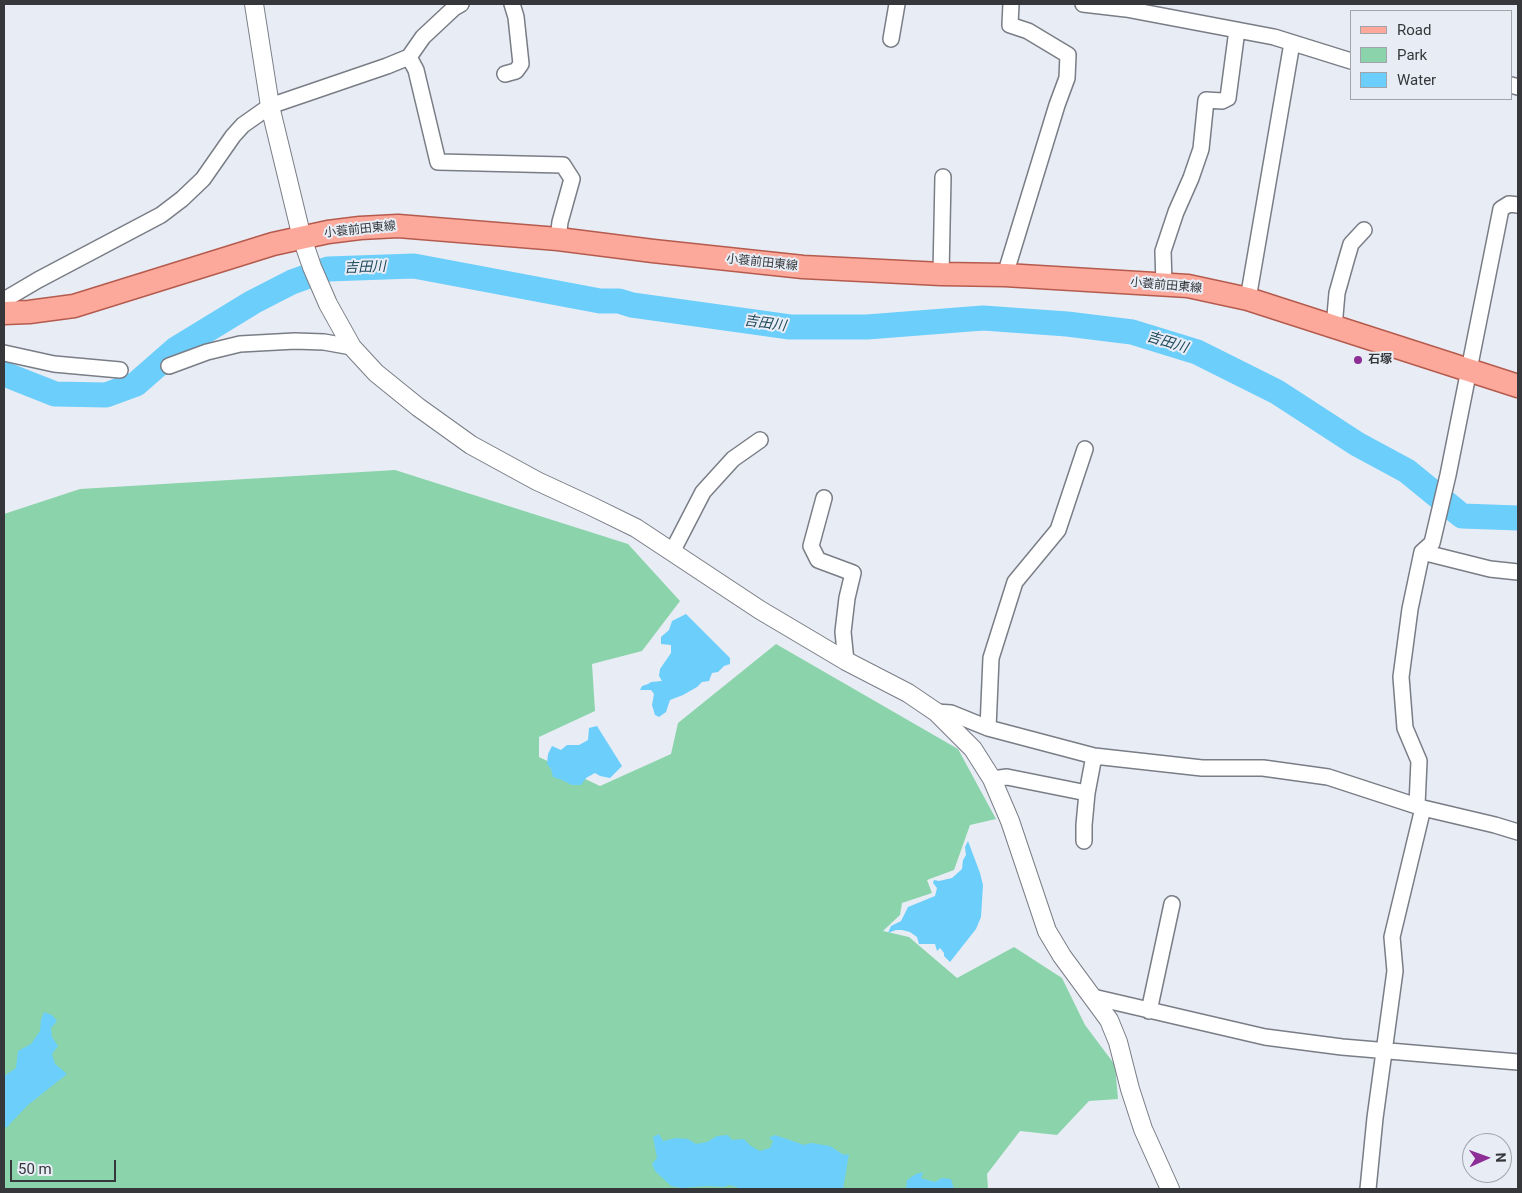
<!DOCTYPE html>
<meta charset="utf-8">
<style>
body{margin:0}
#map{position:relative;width:1522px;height:1193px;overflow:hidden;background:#e8ecf5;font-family:Roboto,sans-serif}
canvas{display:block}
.frame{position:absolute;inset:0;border:5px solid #35373a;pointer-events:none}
.legend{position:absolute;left:1350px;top:10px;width:162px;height:90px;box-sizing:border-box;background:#e8ecf5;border:1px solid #a0a4aa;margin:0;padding:6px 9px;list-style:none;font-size:15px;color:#35373a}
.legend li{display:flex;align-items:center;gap:10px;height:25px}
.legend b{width:25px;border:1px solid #a0a4aa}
.north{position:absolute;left:1462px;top:1133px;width:50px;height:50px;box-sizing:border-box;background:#e8ecf5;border:1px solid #a0a4aa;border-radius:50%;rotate:88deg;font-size:14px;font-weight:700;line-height:20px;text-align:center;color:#35373a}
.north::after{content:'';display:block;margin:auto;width:18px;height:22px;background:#8d2d96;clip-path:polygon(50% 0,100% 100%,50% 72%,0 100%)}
.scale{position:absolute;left:10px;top:1160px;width:106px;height:22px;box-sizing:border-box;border:2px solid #35373a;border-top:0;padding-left:6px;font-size:15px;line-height:18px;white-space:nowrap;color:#35373a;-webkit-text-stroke:4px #e8ecf5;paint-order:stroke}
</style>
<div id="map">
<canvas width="1522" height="1193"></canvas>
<div class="frame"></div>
<ul class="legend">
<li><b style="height:6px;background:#fca99b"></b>Road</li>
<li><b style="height:14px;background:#8bd4ab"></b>Park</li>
<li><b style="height:14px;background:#6ccefb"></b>Water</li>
</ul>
<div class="north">N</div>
<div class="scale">50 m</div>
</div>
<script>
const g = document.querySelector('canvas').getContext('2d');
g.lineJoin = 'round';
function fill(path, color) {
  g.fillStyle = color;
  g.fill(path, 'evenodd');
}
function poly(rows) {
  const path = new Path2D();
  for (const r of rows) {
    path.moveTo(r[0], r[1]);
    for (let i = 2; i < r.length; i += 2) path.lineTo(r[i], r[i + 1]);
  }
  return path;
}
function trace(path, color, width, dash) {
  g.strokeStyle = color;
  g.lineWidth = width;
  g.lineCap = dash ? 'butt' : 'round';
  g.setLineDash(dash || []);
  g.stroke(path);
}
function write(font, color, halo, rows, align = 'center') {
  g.font = font + ' Roboto,"Noto Sans JP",sans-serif';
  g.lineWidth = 4;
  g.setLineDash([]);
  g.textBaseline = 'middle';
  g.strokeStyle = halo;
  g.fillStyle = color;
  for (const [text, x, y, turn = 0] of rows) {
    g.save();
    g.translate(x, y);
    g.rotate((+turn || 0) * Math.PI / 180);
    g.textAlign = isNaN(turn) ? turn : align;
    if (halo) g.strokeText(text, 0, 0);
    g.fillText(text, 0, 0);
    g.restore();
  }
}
const green = poly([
 [395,470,628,544,680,601,642,651,592,664,595,711,539,737,539,757,600,786,671,754,678,723,776,644,958,749,996,819,970,825,954,870,927,880,932,893,902,903,900,915,883,931,909,937,957,978,1014,947,1062,978,1085,1025,1115,1065,1118,1099,1089,1101,1057,1135,1020,1131,987,1174,988,1189,4,1189,4,514,80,489]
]);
const water = poly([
 [686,614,730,658,730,664,724,666,718,672,712,673,709,681,702,682,697,687,683,695,670,700,666,712,659,717,655,715,652,705,654,694,651,690,640,690,642,686,648,684,651,682,662,681,659,676,660,669,671,653,671,645,661,644,661,637,669,630,672,621],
 [597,726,622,766,610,778,600,776,595,773,586,778,581,785,572,785,562,780,553,777,551,769,547,764,548,754,552,746,561,750,567,745,579,745,588,740,589,728],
 [968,841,980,873,983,885,981,917,976,929,950,962,944,956,944,953,940,948,937,951,935,944,919,944,917,937,910,932,902,930,896,930,888,933,891,926,901,921,908,907,935,896,937,888,933,883,934,880,939,881,952,878,962,869,963,860,966,855,965,847],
 [44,1012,52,1015,57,1021,51,1028,52,1037,58,1046,52,1054,55,1064,67,1074,28,1105,6,1128,4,1126,4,1076,16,1068,18,1051,31,1044,40,1031,41,1020],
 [659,1134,663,1141,676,1138,688,1139,696,1144,707,1142,717,1136,728,1135,732,1140,744,1139,751,1146,760,1151,770,1148,773,1141,769,1138,775,1135,804,1145,811,1143,830,1146,844,1155,849,1154,843,1189,738,1189,737,1187,729,1185,724,1187,708,1186,682,1188,671,1186,655,1171,652,1164,657,1158,653,1137],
 [923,1172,921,1178,935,1182,942,1178,951,1179,954,1189,906,1189,907,1180,916,1174]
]);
const river = poly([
 [4,374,55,394,106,395,136,384,176,349,253,302,292,282,328,269,414,266,600,301,619,301,632,305,790,327,867,327,983,318,1067,324,1132,332,1197,352,1277,392,1357,444,1407,471,1462,516,1518,518]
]);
const minor = poly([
 [1083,4,1126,9,1274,37,1351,61],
 [891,39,897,4],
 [409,57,416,70,438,162,563,165,572,179,560,222,558,239],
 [505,74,516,71,521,64,516,17,512,4],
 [1511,85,1518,87],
 [941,274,943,177],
 [1005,275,1057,105,1067,78,1068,55,1028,31,1010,25,1011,4],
 [1164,285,1163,251,1176,212,1191,178,1201,149,1206,100,1222,101,1228,98,1237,30],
 [1248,299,1292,43],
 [4,300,38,280,161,215,182,199,203,179,233,136,243,125,270,106,387,66,409,57,423,37,454,8,461,4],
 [1334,327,1337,293,1346,261,1351,244,1364,230],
 [4,353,54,364,120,370],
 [169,366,207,352,240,344,295,341,324,342,352,347],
 [824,498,811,546,818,560,853,573,847,598,843,632,846,661],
 [672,552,703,492,733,459,760,440],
 [1422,552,1490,569,1518,572],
 [936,712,951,713,988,728,1094,756,1202,768,1263,768,1328,777,1423,808,1495,825,1518,832],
 [988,728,991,658,1015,582,1058,530,1085,449],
 [992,779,1007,777,1087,793,1094,756],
 [1417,805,1419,761,1405,728,1401,677,1410,609,1422,552,1432,543,1448,475,1501,209,1509,204,1518,205],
 [1084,841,1084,825,1087,793],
 [1093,997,1265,1037,1342,1047,1518,1062],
 [1149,1011,1172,904],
 [1368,1189,1375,1118,1395,971,1392,937,1423,808]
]);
const tertiary = poly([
 [254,4,270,106,302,238,312,267,328,304,352,347,376,373,418,407,471,445,537,481,591,506,636,528,760,610,846,661,908,693,936,712,973,749,992,779,1010,821,1047,931,1062,956,1109,1020,1118,1042,1130,1089,1143,1129,1170,1189]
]);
const primary = poly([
 [4,313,29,312,74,306,273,244,328,232,360,228,398,226,558,239,653,251,803,267,941,274,1005,275,1188,286,1248,299,1518,386]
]);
const markers = [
 [1358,360,5,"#8d2d96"]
];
const streetNames = [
 ["小蓑前田東線",360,230,-6],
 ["小蓑前田東線",762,263,6],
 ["小蓑前田東線",1166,286,5]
];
const poiNames = [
 ["石塚",1368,360]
];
const waterNames = [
 ["吉田川",365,268,-2],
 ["吉田川",765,324,8],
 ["吉田川",1167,343,17]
];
fill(green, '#8bd4ab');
fill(water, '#6ccefb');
trace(river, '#6ccefb', 25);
trace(minor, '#797d85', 18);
trace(tertiary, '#797d85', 20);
trace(primary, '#b55b4e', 25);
trace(minor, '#fff', 15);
trace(tertiary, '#fff', 18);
trace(primary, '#fca99b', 22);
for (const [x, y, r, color] of markers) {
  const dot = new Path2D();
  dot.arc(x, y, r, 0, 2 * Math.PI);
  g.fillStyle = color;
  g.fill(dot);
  trace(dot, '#e8ecf5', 2);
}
write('12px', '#35373a', '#e8ecf5', streetNames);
write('bold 12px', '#35373a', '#e8ecf5', poiNames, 'left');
write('italic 14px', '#1d485b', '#e8ecf5', waterNames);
</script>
